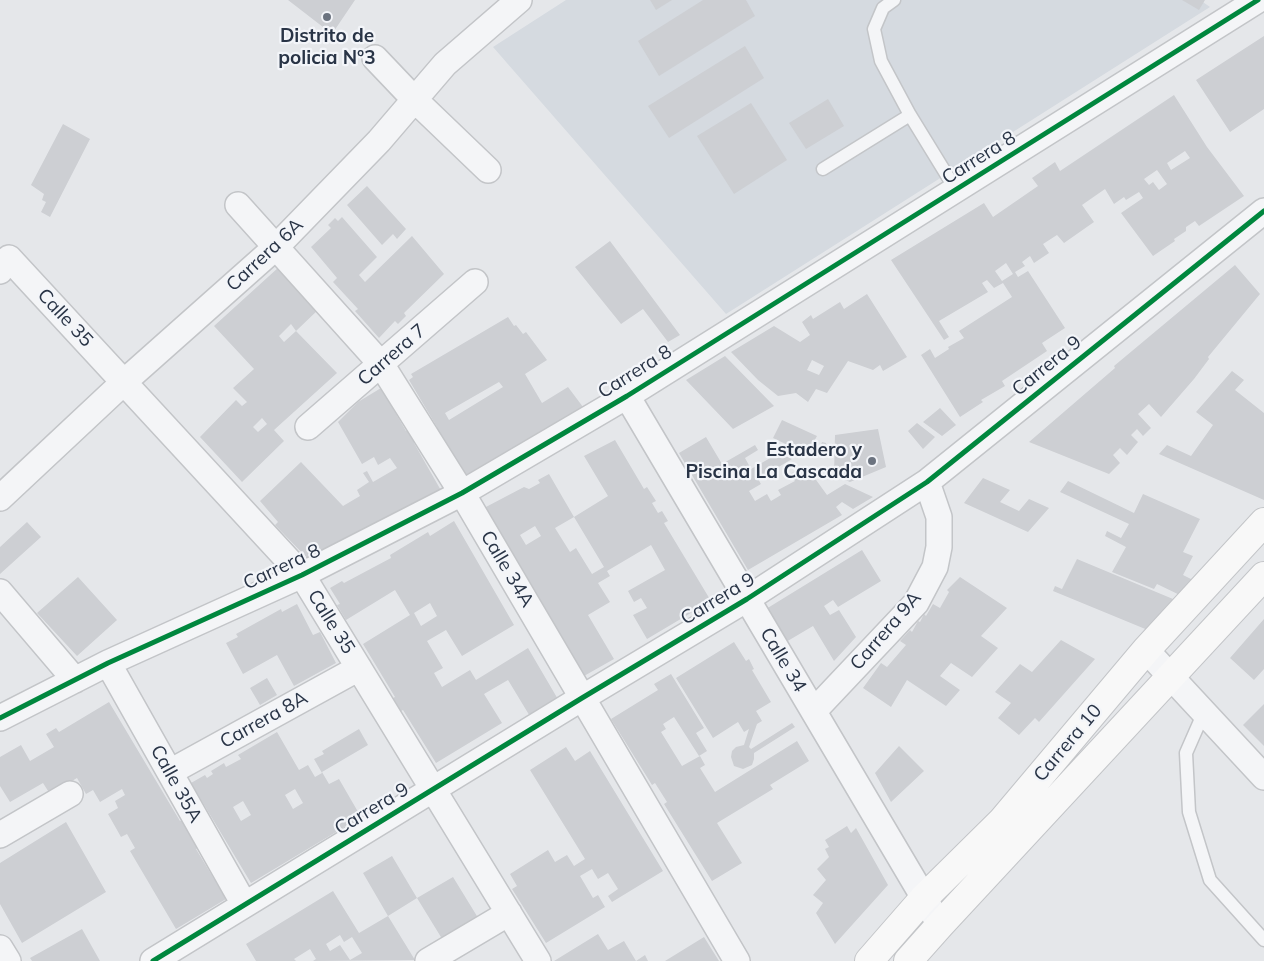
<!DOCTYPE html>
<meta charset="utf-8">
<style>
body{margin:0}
canvas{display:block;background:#e5e7ea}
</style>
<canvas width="1264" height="961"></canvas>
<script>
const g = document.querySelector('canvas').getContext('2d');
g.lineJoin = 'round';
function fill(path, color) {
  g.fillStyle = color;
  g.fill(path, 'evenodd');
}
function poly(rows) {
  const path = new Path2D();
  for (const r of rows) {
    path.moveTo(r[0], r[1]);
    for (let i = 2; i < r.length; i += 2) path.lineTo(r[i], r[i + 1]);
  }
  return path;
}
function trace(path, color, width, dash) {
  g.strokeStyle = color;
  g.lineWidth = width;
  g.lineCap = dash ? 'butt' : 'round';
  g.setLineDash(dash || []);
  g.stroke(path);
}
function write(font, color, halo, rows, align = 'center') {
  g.font = font + ' Mulish,sans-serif';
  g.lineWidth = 4.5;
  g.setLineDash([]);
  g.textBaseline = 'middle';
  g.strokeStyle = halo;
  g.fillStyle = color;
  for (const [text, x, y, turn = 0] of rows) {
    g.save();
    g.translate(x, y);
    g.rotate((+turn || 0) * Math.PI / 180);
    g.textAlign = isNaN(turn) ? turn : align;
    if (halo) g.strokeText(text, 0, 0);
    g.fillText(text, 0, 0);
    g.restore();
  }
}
const built = poly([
 [566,0,1200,0,1210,7,726,314,493,47]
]);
const building = poly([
 [288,0,355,0,332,34],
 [650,0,672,0,656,10],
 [703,0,746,0,755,16,659,76,638,41],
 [1182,0,1205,0,1199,10],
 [1264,36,1264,109,1230,132,1196,80],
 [745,46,764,78,669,138,648,106],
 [1174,95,1207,147,1244,196,1199,226,1195,221,1186,227,1186,231,1174,239,1175,241,1153,256,1121,213,1143,198,1139,192,1126,200,1124,197,1114,204,1105,189,1082,205,1094,222,1064,243,1057,235,1043,244,1049,253,1034,263,1030,256,1022,262,1025,266,1015,272,1018,277,1028,271,1065,328,1042,343,1047,351,1002,381,1005,386,981,400,983,402,960,417,921,355,930,349,935,358,949,349,948,347,964,338,959,331,1012,297,1003,283,994,288,987,280,982,283,988,292,939,321,949,337,944,340,891,260,984,203,993,217,1038,186,1032,178,1055,162,1060,171],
 [1185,151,1190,158,1171,170,1167,163],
 [1157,170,1167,184,1159,190,1153,182,1149,185,1144,179],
 [1006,263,1013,274,1002,281,995,271],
 [828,99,844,126,806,149,789,123],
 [751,103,787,160,734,194,697,136],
 [63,124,90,139,50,217,41,212,46,202,42,200,44,194,31,185],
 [367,186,406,229,397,239,393,234,382,245,347,205],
 [342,217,377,257,359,275,365,282,412,236,444,274,404,313,406,316,398,324,395,321,379,338,355,311,358,309,333,282,337,278,311,247,331,228,328,225,335,218,338,221],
 [610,241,680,335,668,342,643,309,621,324,575,267],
 [1235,265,1260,294,1208,357,1209,359,1194,379,1161,417,1149,404,1138,414,1151,428,1143,436,1137,429,1131,435,1138,442,1127,455,1120,448,1113,455,1120,463,1109,474,1029,442,1115,368,1114,366],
 [279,267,290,278,288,280,307,300,319,309,296,331,291,324,279,336,284,342,296,331,337,373,274,430,284,441,242,482,200,437,236,400,242,406,247,402,233,388,254,369,214,326],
 [262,418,267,424,258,432,253,427],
 [867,294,907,357,883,371,880,365,873,370,848,361,827,393,816,389,808,402,796,393,778,396,758,380,731,352,774,326,800,342,810,335,802,322,811,315,813,319,840,302,844,309],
 [812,360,824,366,819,375,807,370],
 [508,317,514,326,516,325,523,334,526,332,547,360,525,374,542,403,568,387,583,407,465,482,434,428,437,427,409,380,413,377,411,374],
 [499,382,503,387,449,420,445,413],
 [725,356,774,406,733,429,686,380],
 [1232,371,1244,380,1235,390,1264,413,1264,500,1159,454,1167,445,1191,456,1213,425,1196,412],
 [381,388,406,431,409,430,416,442,414,443,443,494,309,560,275,525,278,522,260,501,301,462,343,506,360,496,357,490,369,482,363,473,367,471,373,482,397,468,390,458,378,465,374,457,362,464,338,422,358,402],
 [940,408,956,425,942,436,923,422],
 [782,420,817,436,807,454,773,438],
 [917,423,935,437,923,449,908,431],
 [878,429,886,467,850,482,834,475,835,435],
 [706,437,722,464,755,445,758,450,745,458,751,469,779,453,792,459,758,479,761,484,749,491,755,501,767,494,771,501,781,495,778,490,795,481,790,474,806,466,827,495,845,484,873,497,853,509,842,502,836,507,842,515,748,570,679,453],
 [615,440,644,489,647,487,656,501,652,503,658,513,662,511,668,521,664,523,711,601,647,639,633,615,647,608,641,598,634,602,628,591,665,570,651,545,607,571,610,576,598,583,610,602,588,615,614,659,584,676,484,508,524,487,529,489,540,483,538,480,549,474,574,517,555,528,570,552,576,548,592,574,604,567,574,517,608,496,584,456],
 [535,526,541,536,526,545,520,535],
 [822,442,826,443,828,452,818,457,815,452,820,448],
 [983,478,1010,490,1000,502,1019,511,1029,499,1049,508,1028,532,964,503],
 [1068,481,1134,513,1143,494,1200,519,1183,552,1193,556,1183,575,1195,581,1186,598,1157,584,1154,589,1112,572,1126,547,1105,536,1107,531,1121,538,1129,524,1060,492],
 [454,521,514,625,462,656,446,630,427,641,443,668,434,673,442,687,470,670,476,680,528,648,559,701,531,718,508,680,484,694,502,723,436,763,403,710,401,711,393,698,395,697,363,644,410,615,395,590,346,620,337,605,340,604,330,588,342,581,344,583,391,558,390,555,428,532,430,536],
 [430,603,437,616,421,626,414,613],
 [27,522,41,537,0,574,0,547],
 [862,550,881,581,838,607,833,600,824,606,830,615,839,610,856,637,834,661,813,626,786,642,766,609],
 [1077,559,1173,599,1155,633,1053,591,1055,586,1062,589],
 [78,577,117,620,77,656,37,613],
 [960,577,1007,608,981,636,998,648,972,677,951,663,940,676,960,690,946,706,907,680,891,707,863,688,881,663,887,667,906,645,900,641,910,630,912,632,918,621,920,622,924,614,926,616,933,604,940,608,949,592,947,590],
 [297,604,313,635,320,632,336,663,294,686,277,655,243,674,226,643,238,637,236,634,281,609,282,612],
 [1264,619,1264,669,1254,680,1230,658],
 [1061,640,1095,659,1039,722,1035,718,1019,735,998,718,1011,703,995,692,1020,664,1032,672],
 [734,642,746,661,749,659,754,669,752,670,771,702,756,711,762,721,757,724,749,747,751,749,792,723,795,727,754,753,754,759,752,765,743,769,734,766,731,757,732,751,736,747,744,745,749,729,744,732,738,722,713,738,676,678],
 [671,674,704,728,696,733,707,751,699,756,674,717,663,724,666,729,661,732,682,766,700,756,705,765,700,768,715,792,797,741,809,761,770,785,773,789,717,823,742,863,712,881,664,804,667,802,655,783,652,785,611,719,658,690,654,684],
 [267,678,277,695,260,705,250,688],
 [109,702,180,821,182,820,199,847,196,849,226,899,176,929,130,851,135,848,127,834,121,837,108,814,118,808,115,801,125,795,122,789,100,802,93,790,86,794,77,778,50,794,43,783,10,802,0,786,0,757,21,745,30,761,54,747,46,734,56,728,59,732],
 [1264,704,1264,746,1243,725],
 [359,729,368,745,322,772,329,784,339,779,361,817,251,883,191,783,205,775,207,778,213,774,211,771,224,763,226,767,241,759,238,755,277,732,299,770,308,765,315,777,322,773,314,759,324,754,322,751],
 [295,789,303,803,293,809,285,795],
 [243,801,251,815,241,821,233,807],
 [899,746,924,771,891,802,875,773],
 [566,747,575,761,590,751,663,871,612,902,608,896,618,889,608,873,598,879,592,869,580,876,593,898,598,895,605,907,546,943,512,889,517,886,510,874,548,850,555,862,567,855,574,866,585,859,530,770],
 [66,822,106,892,22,943,0,904,0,863],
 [847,826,851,833,856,828,888,885,835,944,816,913,823,903,813,895,826,880,817,869,829,857,825,849,829,847,825,840],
 [392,856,417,898,388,916,363,873],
 [453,877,480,921,444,942,417,898],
 [333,891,359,933,388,916,415,960,313,961,316,959,310,949,294,959,296,961,256,961,246,944],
 [340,935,344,942,352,937,362,953,350,960,340,945,330,951,326,944],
 [82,929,100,961,32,961,30,958],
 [598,934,608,950,624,941,636,961,645,955,648,961,554,961],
 [704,937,719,961,665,961]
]);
const service = poly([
 [894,0,883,8,874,29,881,61,910,115,956,190],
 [823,169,910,115],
 [1204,712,1186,753,1189,812,1210,880,1264,940]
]);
const minor = poly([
 [375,58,415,100,488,170],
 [238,205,381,364,462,493,737,961],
 [0,271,9,258,302,575,538,961],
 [627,396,940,925],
 [308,427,475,282],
 [0,498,124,382,276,247,379,141,445,64,519,0],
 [0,592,75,680],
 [1146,650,1264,777],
 [108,663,244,904],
 [814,711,916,603,935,567,939,547,939,517,927,482],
 [0,718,108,663,302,575,462,493,627,396,1258,0],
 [170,772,359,668],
 [0,835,70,794],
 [0,948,8,961],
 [153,961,582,698,747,599,927,482,1264,211],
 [428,961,509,913]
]);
const secondary = poly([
 [869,961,924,898,1002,821,1146,650,1264,522],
 [908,961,940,925,1264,576]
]);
const cycleway = poly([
 [0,718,108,663,302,575,462,493,627,396,1258,0],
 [153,961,582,698,747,599,927,482,1264,211]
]);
const markers = [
 [327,17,5,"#6b737f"],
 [872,461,5,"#6b737f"]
];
const poiNames = [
 ["Distrito de",327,36],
 ["policia N°3",327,58],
 ["Estadero y",862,450,"right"],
 ["Piscina La Cascada",862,472,"right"]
];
const streetNames = [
 ["Carrera 8",979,158,-32],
 ["Carrera 6A",265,255,-43],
 ["Calle 35",65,318,47],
 ["Carrera 7",392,355,-41],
 ["Carrera 9",1047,366,-39],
 ["Carrera 8",635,372,-32],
 ["Carrera 8",282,567,-25],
 ["Calle 34A",507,569,59],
 ["Carrera 9",718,599,-31],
 ["Calle 35",331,622,58],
 ["Carrera 9A",886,631,-49],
 ["Calle 34",783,660,59],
 ["Carrera 8A",264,720,-29],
 ["Carrera 10",1068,743,-50],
 ["Calle 35A",176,784,61],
 ["Carrera 9",372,809,-31]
];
fill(built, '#d5dae0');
fill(building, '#cdcfd3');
trace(service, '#c3c5c8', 15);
trace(minor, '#c3c5c8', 28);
trace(secondary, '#c3c5c8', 30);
trace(service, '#f4f5f7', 12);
trace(minor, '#f4f5f7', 25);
trace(secondary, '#f8f8f8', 28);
trace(cycleway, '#00873e', 5);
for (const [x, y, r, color] of markers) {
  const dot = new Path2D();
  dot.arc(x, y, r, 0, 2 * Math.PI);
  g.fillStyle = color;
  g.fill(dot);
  trace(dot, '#f3f5f9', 2);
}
write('bold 19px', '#293446', '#f3f5f9', poiNames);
write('19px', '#293446', '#f3f5f9', streetNames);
</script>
